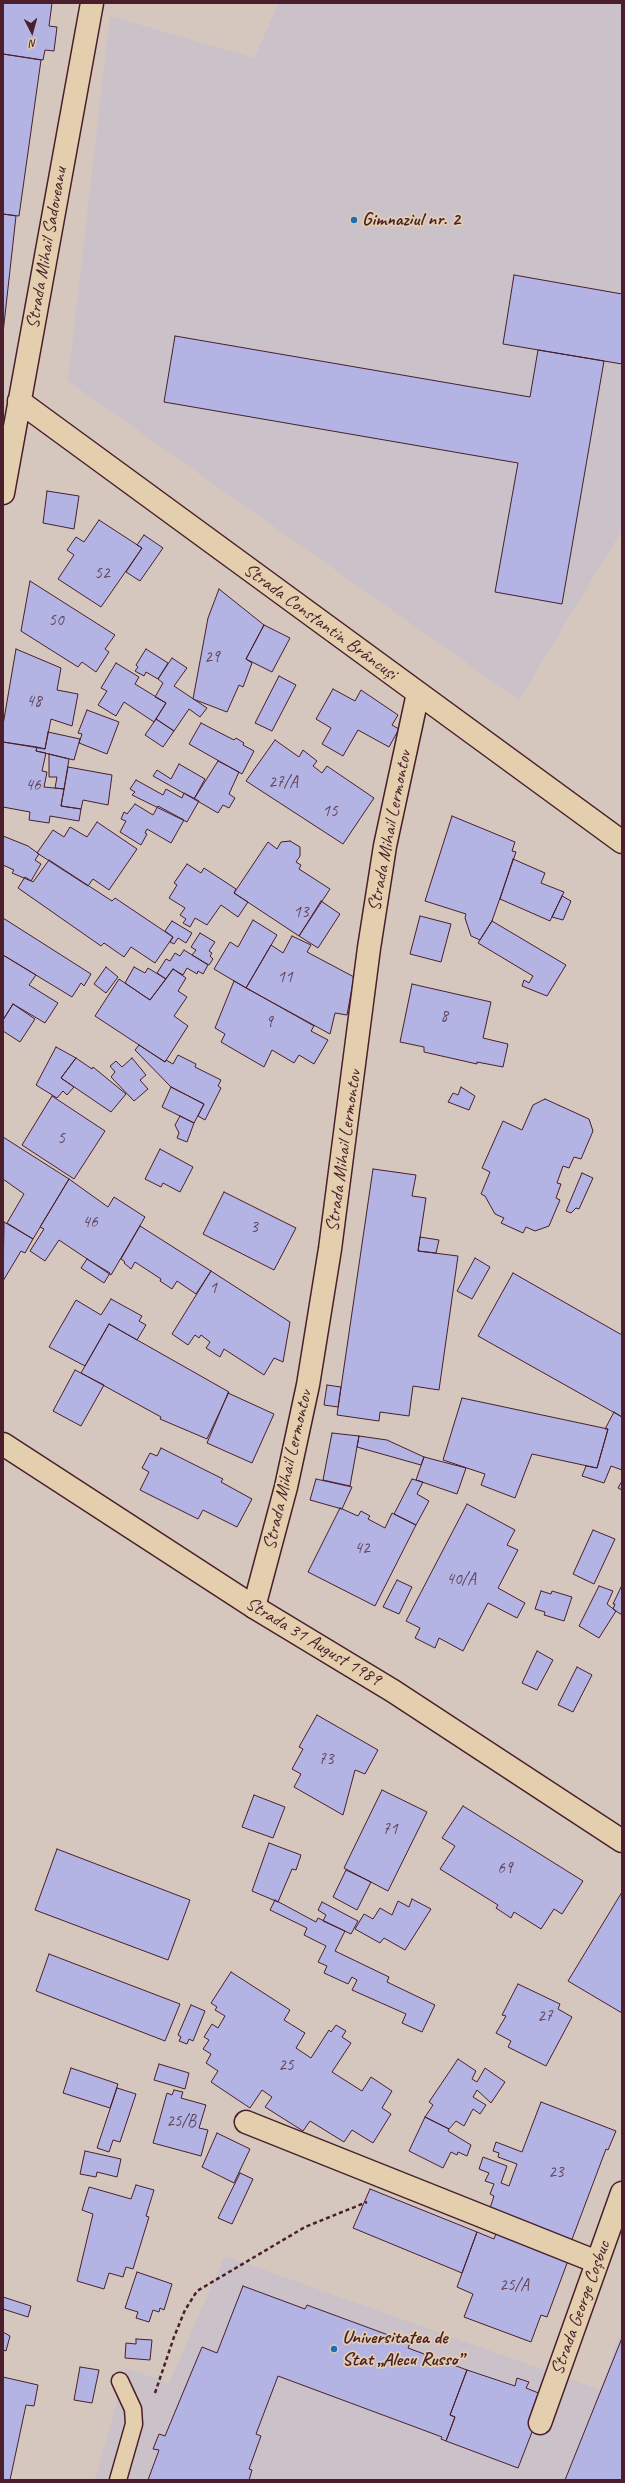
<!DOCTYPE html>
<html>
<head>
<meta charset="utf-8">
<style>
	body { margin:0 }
	#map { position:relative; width:625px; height:2483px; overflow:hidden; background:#d5c7be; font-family:Caveat,sans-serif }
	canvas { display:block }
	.frame { position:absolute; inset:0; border:4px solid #4a1f2b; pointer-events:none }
	.north { position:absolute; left:12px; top:12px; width:40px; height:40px; -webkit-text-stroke:3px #e3cfae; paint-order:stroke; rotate:174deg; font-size:11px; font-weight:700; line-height:16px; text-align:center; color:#4a1f2b }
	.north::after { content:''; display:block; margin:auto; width:14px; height:18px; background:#4a1f2b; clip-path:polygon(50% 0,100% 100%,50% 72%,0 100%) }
</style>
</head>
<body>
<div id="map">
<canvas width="625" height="2483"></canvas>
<div class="frame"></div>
<div class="north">N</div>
</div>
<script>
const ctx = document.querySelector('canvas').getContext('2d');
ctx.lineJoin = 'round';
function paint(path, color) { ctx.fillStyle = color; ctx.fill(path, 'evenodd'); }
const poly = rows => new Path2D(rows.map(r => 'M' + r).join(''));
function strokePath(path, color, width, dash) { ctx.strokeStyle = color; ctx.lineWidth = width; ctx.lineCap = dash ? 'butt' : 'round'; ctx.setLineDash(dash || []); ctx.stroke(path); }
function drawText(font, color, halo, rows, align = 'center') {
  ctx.font = font + ' Caveat,sans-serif'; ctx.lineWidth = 3.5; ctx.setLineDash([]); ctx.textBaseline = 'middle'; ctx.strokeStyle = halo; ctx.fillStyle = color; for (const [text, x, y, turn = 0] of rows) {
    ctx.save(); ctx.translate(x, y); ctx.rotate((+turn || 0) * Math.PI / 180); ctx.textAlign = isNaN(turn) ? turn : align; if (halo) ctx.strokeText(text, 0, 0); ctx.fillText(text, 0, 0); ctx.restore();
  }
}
const built = poly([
	[279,3,622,3,622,530,519,700,68,381,110,16,254,58],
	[225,2256,600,2390,622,2330,622,2480,95,2480,126,2368,169,2383]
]);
const building = poly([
	[3,3,52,3,49,26,57,27,54,51,45,50,43,60,3,54,3,3],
	[3,54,41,60,19,216,3,214,3,54],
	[3,214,16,216,3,333,3,214],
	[514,275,622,294,622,364,503,344,514,275],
	[175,336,530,397,538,350,604,361,562,604,495,592,518,463,164,402,175,336],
	[47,491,79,496,74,529,43,523,47,491],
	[99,520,142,548,101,607,58,579,74,555,67,550,76,537,84,542,99,520],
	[144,535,163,548,140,581,126,572,142,548,137,545,144,535],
	[30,581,115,635,105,649,109,652,96,672,82,662,78,667,21,631,30,581],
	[219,589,264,625,246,659,252,663,243,687,239,685,227,712,193,699,208,618,219,589],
	[264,625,290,638,272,672,246,659,264,625],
	[16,649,61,668,57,690,78,694,72,726,51,719,45,749,3,742,3,725,16,649],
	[146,649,168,663,158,679,146,672,144,676,135,671,138,667,136,665,146,649],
	[172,658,187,668,174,686,207,708,200,717,189,709,174,731,156,719,166,703,155,697,163,683,158,679,172,658],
	[116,663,139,677,135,684,166,703,154,722,124,702,116,716,98,705,107,691,101,688,116,663],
	[279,676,296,685,272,731,255,723,279,676],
	[333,689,355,701,361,690,398,715,392,725,399,729,389,747,358,730,343,756,322,744,331,728,316,719,333,689],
	[87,710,119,722,107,754,79,743,82,734,78,733,87,710],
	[156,719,174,731,163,747,145,735,156,719],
	[201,723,234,740,236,738,244,743,243,745,254,751,242,774,189,744,201,723],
	[48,732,80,739,74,760,36,751,37,747,45,749,48,732],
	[275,740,299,757,303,750,317,761,313,766,322,773,327,766,374,798,343,844,246,781,275,740],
	[3,742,37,747,36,751,46,753,42,771,47,772,44,787,64,789,61,806,81,809,79,821,50,816,49,823,29,820,30,812,3,807,3,742],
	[49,754,69,759,64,789,55,788,57,777,49,777,49,754],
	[218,761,239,772,229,794,235,798,229,808,223,805,218,813,194,799,218,761],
	[179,764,205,779,194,799,153,776,157,770,171,779,179,764],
	[68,767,112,775,108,805,83,800,81,809,61,806,68,767],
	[136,780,163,795,166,789,182,798,184,793,199,801,187,822,132,795,135,792,130,789,136,780],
	[135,804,153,815,158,806,184,820,171,843,147,829,145,833,147,834,141,845,120,832,126,821,121,819,124,812,127,814,135,804],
	[452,816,515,842,512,851,516,852,492,921,480,940,471,936,465,918,466,914,425,901,452,816],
	[97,822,137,849,109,890,93,879,88,886,37,853,53,830,64,837,70,827,87,837,97,822],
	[3,836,28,846,39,854,35,860,41,864,31,881,12,873,14,870,3,865,3,836],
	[290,841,300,847,300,856,296,862,301,865,299,869,330,889,299,936,234,893,268,842,277,849,281,842,290,841],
	[513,859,545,873,541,883,564,892,550,921,500,899,513,859],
	[49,860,112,901,115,898,173,937,155,963,131,947,124,957,104,943,101,946,18,888,25,877,33,882,49,860],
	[187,864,201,873,204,868,236,889,234,893,248,902,238,917,221,905,207,925,195,918,190,927,183,923,186,919,180,915,185,908,169,898,177,885,174,883,187,864],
	[562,896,571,901,563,920,552,917,562,896],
	[321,901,340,914,318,948,299,936,321,901],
	[420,916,451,924,441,962,410,954,420,916],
	[3,918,91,974,84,986,81,983,72,997,3,955,3,918],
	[253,920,277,935,246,988,214,969,230,942,238,947,253,920],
	[172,921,192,933,186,943,178,938,174,944,170,942,173,937,165,931,172,921],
	[492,921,566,965,547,996,522,986,524,980,529,983,533,976,478,943,492,921],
	[200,933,215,942,209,951,212,953,210,956,213,959,209,965,192,955,196,950,191,947,200,933],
	[292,936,311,945,307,952,354,977,347,1015,335,1013,330,1034,246,988,271,945,283,953,292,936],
	[184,950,208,965,203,974,198,971,197,974,187,968,183,975,173,969,166,979,157,973,166,959,170,961,175,953,180,956,184,950],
	[3,955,36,975,29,985,58,1003,45,1023,13,1004,3,1020,3,955],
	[106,967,118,977,106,993,94,984,106,967],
	[134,967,145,973,148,968,166,979,150,1000,125,983,134,967],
	[173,969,186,978,178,991,187,997,174,1016,188,1026,165,1062,95,1016,119,979,150,1000,173,969],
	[234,981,314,1026,311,1031,328,1040,314,1064,299,1055,294,1063,272,1050,264,1067,221,1042,225,1034,215,1028,234,981],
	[412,984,491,1002,483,1038,508,1044,503,1067,477,1062,477,1064,424,1052,424,1047,400,1042,412,984],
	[13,1004,35,1019,20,1042,3,1031,3,1020,13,1004],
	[139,1045,165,1062,166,1060,173,1064,178,1055,196,1064,195,1067,221,1080,218,1086,221,1088,205,1120,198,1116,204,1104,171,1087,135,1050,139,1045],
	[56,1047,76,1058,61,1078,74,1087,67,1095,63,1091,57,1098,36,1085,56,1047],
	[76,1058,92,1069,93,1067,126,1094,111,1112,61,1078,76,1058],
	[132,1058,146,1075,140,1080,148,1089,134,1101,111,1077,115,1072,110,1066,116,1061,122,1067,132,1058],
	[171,1087,204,1104,194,1123,162,1107,171,1087],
	[461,1087,475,1096,469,1110,448,1102,453,1093,458,1095,461,1087],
	[52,1096,105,1131,74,1179,22,1145,52,1096],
	[545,1099,589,1119,593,1131,581,1159,574,1157,569,1168,563,1166,557,1183,561,1184,556,1198,560,1200,549,1226,535,1231,526,1227,523,1233,501,1223,504,1218,495,1214,485,1196,481,1194,490,1172,482,1168,503,1121,522,1130,533,1105,545,1099],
	[180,1116,194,1123,187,1142,177,1138,179,1133,175,1125,180,1116],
	[3,1137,69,1179,33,1239,7,1223,24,1194,3,1179,3,1137],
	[160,1149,193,1167,180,1192,163,1183,161,1187,145,1179,160,1149],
	[373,1169,416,1175,412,1196,426,1198,418,1251,458,1256,439,1390,413,1386,409,1416,380,1412,379,1421,337,1415,373,1169],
	[582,1173,593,1178,579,1209,576,1208,571,1213,566,1211,582,1173],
	[69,1179,108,1207,114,1197,145,1217,111,1275,59,1240,45,1261,30,1251,44,1229,40,1227,69,1179],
	[224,1192,296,1228,274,1270,203,1234,224,1192],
	[4,1222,33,1239,25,1253,21,1251,3,1281,4,1222],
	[140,1226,211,1271,196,1294,177,1281,172,1289,160,1281,161,1279,135,1262,131,1269,124,1263,125,1262,121,1259,140,1226],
	[420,1237,439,1240,436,1253,418,1251,420,1237],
	[475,1258,490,1267,472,1299,457,1291,475,1258],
	[87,1259,110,1273,104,1283,81,1268,87,1259],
	[211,1271,290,1322,283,1362,274,1358,264,1375,224,1349,220,1357,206,1348,210,1342,201,1335,199,1338,195,1335,188,1345,172,1334,211,1271],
	[513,1273,622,1335,622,1417,478,1336,513,1273],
	[111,1299,142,1316,139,1321,146,1325,137,1340,109,1324,85,1366,49,1347,76,1300,101,1315,111,1299],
	[109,1324,229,1392,207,1439,160,1419,161,1417,81,1373,109,1324],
	[75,1370,104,1385,81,1426,53,1411,75,1370],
	[327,1385,341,1387,338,1407,324,1405,327,1385],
	[228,1393,274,1414,252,1463,207,1443,228,1393],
	[462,1398,608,1429,597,1468,532,1454,515,1498,481,1485,485,1474,443,1460,462,1398],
	[614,1412,622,1417,622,1470,611,1466,604,1483,582,1476,586,1466,597,1468,608,1429,605,1429,614,1412],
	[332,1433,359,1436,350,1486,323,1480,332,1433],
	[359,1436,387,1440,424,1457,421,1465,357,1447,359,1436],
	[161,1448,223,1479,221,1482,252,1499,237,1527,203,1510,198,1519,140,1490,149,1472,142,1468,150,1453,157,1456,161,1448],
	[424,1457,466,1468,457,1494,416,1480,424,1457],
	[316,1479,352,1487,342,1509,310,1500,316,1479],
	[412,1479,423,1482,417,1494,429,1501,416,1525,394,1514,412,1479],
	[622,1481,622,1490,618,1488,622,1481],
	[467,1504,515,1530,507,1545,518,1550,498,1588,525,1603,517,1618,488,1603,463,1651,439,1638,435,1648,415,1638,420,1628,406,1621,467,1504],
	[340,1508,358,1516,361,1511,370,1516,368,1519,385,1528,392,1513,416,1525,375,1606,308,1572,340,1508],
	[593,1530,615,1539,594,1584,573,1574,593,1530],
	[397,1580,412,1587,399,1614,383,1607,397,1580],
	[622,1585,622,1615,613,1609,615,1604,613,1604,622,1585],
	[599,1586,613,1591,607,1604,616,1611,599,1638,579,1626,599,1586],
	[541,1591,551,1594,552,1591,572,1597,564,1621,544,1615,545,1612,535,1609,541,1591],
	[537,1651,553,1660,537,1690,522,1683,537,1651],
	[577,1667,592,1675,573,1712,558,1705,577,1667],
	[317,1715,378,1750,365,1774,355,1770,343,1815,294,1787,301,1774,292,1769,303,1749,299,1747,317,1715],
	[382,1790,427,1812,388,1891,344,1868,382,1790],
	[254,1795,285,1807,273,1838,242,1827,254,1795],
	[463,1806,583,1881,562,1914,554,1909,541,1929,514,1912,511,1918,496,1908,498,1905,440,1869,455,1846,442,1838,463,1806],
	[269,1843,301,1855,296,1870,292,1869,278,1902,252,1891,269,1843],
	[57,1849,190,1900,168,1960,35,1910,57,1849],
	[346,1870,371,1882,357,1910,333,1897,346,1870],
	[622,1892,622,2013,568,1981,622,1892],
	[412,1899,431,1909,405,1950,384,1938,380,1943,355,1929,364,1914,373,1919,380,1908,392,1915,398,1901,409,1907,412,1899],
	[275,1900,316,1922,318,1918,345,1931,335,1951,389,1977,387,1982,435,2005,422,2032,402,2023,406,2014,352,1990,357,1980,352,1977,348,1984,324,1973,327,1966,318,1962,326,1946,304,1935,307,1928,270,1910,275,1900],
	[322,1902,358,1921,351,1934,323,1921,326,1915,318,1910,322,1902],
	[49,1954,180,2004,165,2041,36,1991,49,1954],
	[231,1972,290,2010,284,2020,305,2033,296,2048,311,2058,329,2030,331,2032,336,2025,346,2031,342,2037,351,2043,332,2072,362,2091,371,2077,392,2091,382,2108,391,2114,373,2143,352,2130,344,2142,310,2121,303,2131,265,2107,272,2097,262,2090,250,2108,211,2082,218,2071,206,2063,211,2054,203,2049,209,2040,204,2037,212,2024,218,2028,225,2016,215,2010,217,2007,211,2003,231,1972],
	[518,1984,560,2004,558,2009,572,2017,546,2066,508,2047,511,2041,496,2033,506,2016,502,2015,518,1984],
	[191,2005,205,2011,193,2041,189,2039,187,2044,179,2041,181,2037,178,2035,191,2005],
	[458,2059,476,2071,472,2079,477,2082,485,2068,505,2082,491,2103,477,2090,473,2097,486,2105,480,2114,473,2109,464,2126,456,2121,449,2129,425,2117,433,2105,429,2102,458,2059],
	[159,2064,189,2073,185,2089,154,2080,159,2064],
	[71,2068,118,2084,110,2108,63,2093,71,2068],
	[117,2088,136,2094,120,2142,113,2140,109,2152,97,2148,117,2088],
	[174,2090,183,2092,181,2098,206,2105,199,2128,208,2130,201,2156,153,2143,167,2093,172,2095,174,2090],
	[541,2102,616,2131,608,2150,606,2149,571,2242,489,2211,494,2196,490,2194,494,2184,485,2181,489,2173,479,2169,483,2157,507,2166,501,2183,509,2186,517,2164,498,2157,499,2153,493,2151,496,2142,522,2152,541,2102],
	[425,2117,449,2129,448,2131,471,2145,467,2156,458,2152,457,2155,451,2152,443,2168,409,2151,425,2117],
	[217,2133,250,2149,234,2183,202,2167,217,2133],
	[85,2151,121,2159,117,2177,97,2172,96,2177,80,2174,85,2151],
	[240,2173,253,2179,232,2224,218,2218,240,2173],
	[136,2185,154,2190,146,2216,149,2217,133,2269,126,2267,123,2277,109,2273,104,2289,77,2281,93,2214,82,2210,89,2187,131,2199,136,2185],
	[370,2189,477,2232,462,2273,353,2228,370,2189],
	[497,2231,569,2258,547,2317,541,2315,531,2342,464,2317,473,2294,457,2287,477,2232,494,2239,497,2231],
	[137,2272,172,2284,164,2310,160,2308,159,2312,153,2310,149,2322,136,2318,138,2312,125,2308,137,2272],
	[243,2286,305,2309,307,2305,410,2343,408,2348,467,2370,450,2415,455,2417,446,2441,441,2439,442,2437,278,2376,256,2434,261,2436,249,2469,252,2470,249,2480,148,2480,159,2450,153,2449,159,2434,165,2436,202,2347,217,2353,243,2286],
	[3,2297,31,2306,28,2317,3,2309,3,2297],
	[3,2332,10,2336,6,2351,3,2350,3,2332],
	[622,2338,622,2480,565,2480,622,2338],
	[136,2339,152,2340,150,2360,125,2358,126,2343,136,2344,136,2339],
	[80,2367,99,2370,92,2403,74,2400,80,2367],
	[467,2370,515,2386,517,2378,529,2382,526,2388,546,2396,518,2468,446,2441,455,2417,450,2415,467,2370],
	[3,2377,38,2385,34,2406,26,2405,10,2480,3,2480,3,2377]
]);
const path = poly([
	[155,2393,174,2337,185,2310,197,2291,305,2227,367,2202]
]);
const lane = poly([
	[118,2480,134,2424,133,2409,120,2381]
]);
const street = poly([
	[19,401,622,842],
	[3,493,92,3],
	[254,1607,286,1487,308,1385,330,1249,369,948,385,846,418,693],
	[246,2122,597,2262],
	[540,2423,622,2193]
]);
const secondary = poly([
	[3,1444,254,1607,393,1691,622,1841]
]);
const markers = [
	[354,220,4,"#1f6fb2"],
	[334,2349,4,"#1f6fb2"]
];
const numberNames = [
	["52",102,574],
	["50",56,621],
	["29",212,658],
	["48",34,702],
	["27/A",283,783],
	["46",33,786],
	["15",330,812],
	["13",301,913],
	["11",285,978],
	["8",444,1017],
	["9",269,1023],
	["5",61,1139],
	["46",90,1223],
	["3",254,1228],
	["1",213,1289],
	["42",362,1549],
	["40/A",461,1580],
	["73",326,1760],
	["71",390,1830],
	["69",505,1869],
	["27",545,2017],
	["25",286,2066],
	["25/B",181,2122],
	["23",556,2173],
	["25/A",514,2286]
];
const poiNames = [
	["Gimnaziul nr. 2",362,220],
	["Universitatea de",342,2338],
	["Stat „Alecu Russo”",342,2360]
];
const streetNames = [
	["Strada Mihail Sadoveanu",47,248,-80],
	["Strada Constantin Brâncuși",320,622,36],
	["Strada Mihail Lermontov",390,831,-79],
	["Strada Mihail Lermontov",344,1151,-82],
	["Strada Mihail Lermontov",288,1470,-77],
	["Strada 31 August 1989",313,1642,31],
	["Strada George Coșbuc",581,2308,-70]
];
paint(built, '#cbc1c9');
paint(building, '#b3b3e4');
strokePath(building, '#4a1f2b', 1);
strokePath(lane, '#4a1f2b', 19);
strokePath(street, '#4a1f2b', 25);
strokePath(secondary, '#4a1f2b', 25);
strokePath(path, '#4a1f2b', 2.5, [4, 3]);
strokePath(lane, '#e3cfae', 16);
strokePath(street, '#e3cfae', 22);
strokePath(secondary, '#e3cfae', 22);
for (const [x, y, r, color] of markers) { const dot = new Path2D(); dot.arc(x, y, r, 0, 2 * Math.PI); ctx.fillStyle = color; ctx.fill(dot); strokePath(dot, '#e3cfae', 1.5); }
drawText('17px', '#644459', null, numberNames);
drawText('bold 19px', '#4a1f2b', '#e3cfae', poiNames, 'left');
drawText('19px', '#4a1f2b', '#e3cfae', streetNames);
</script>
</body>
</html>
